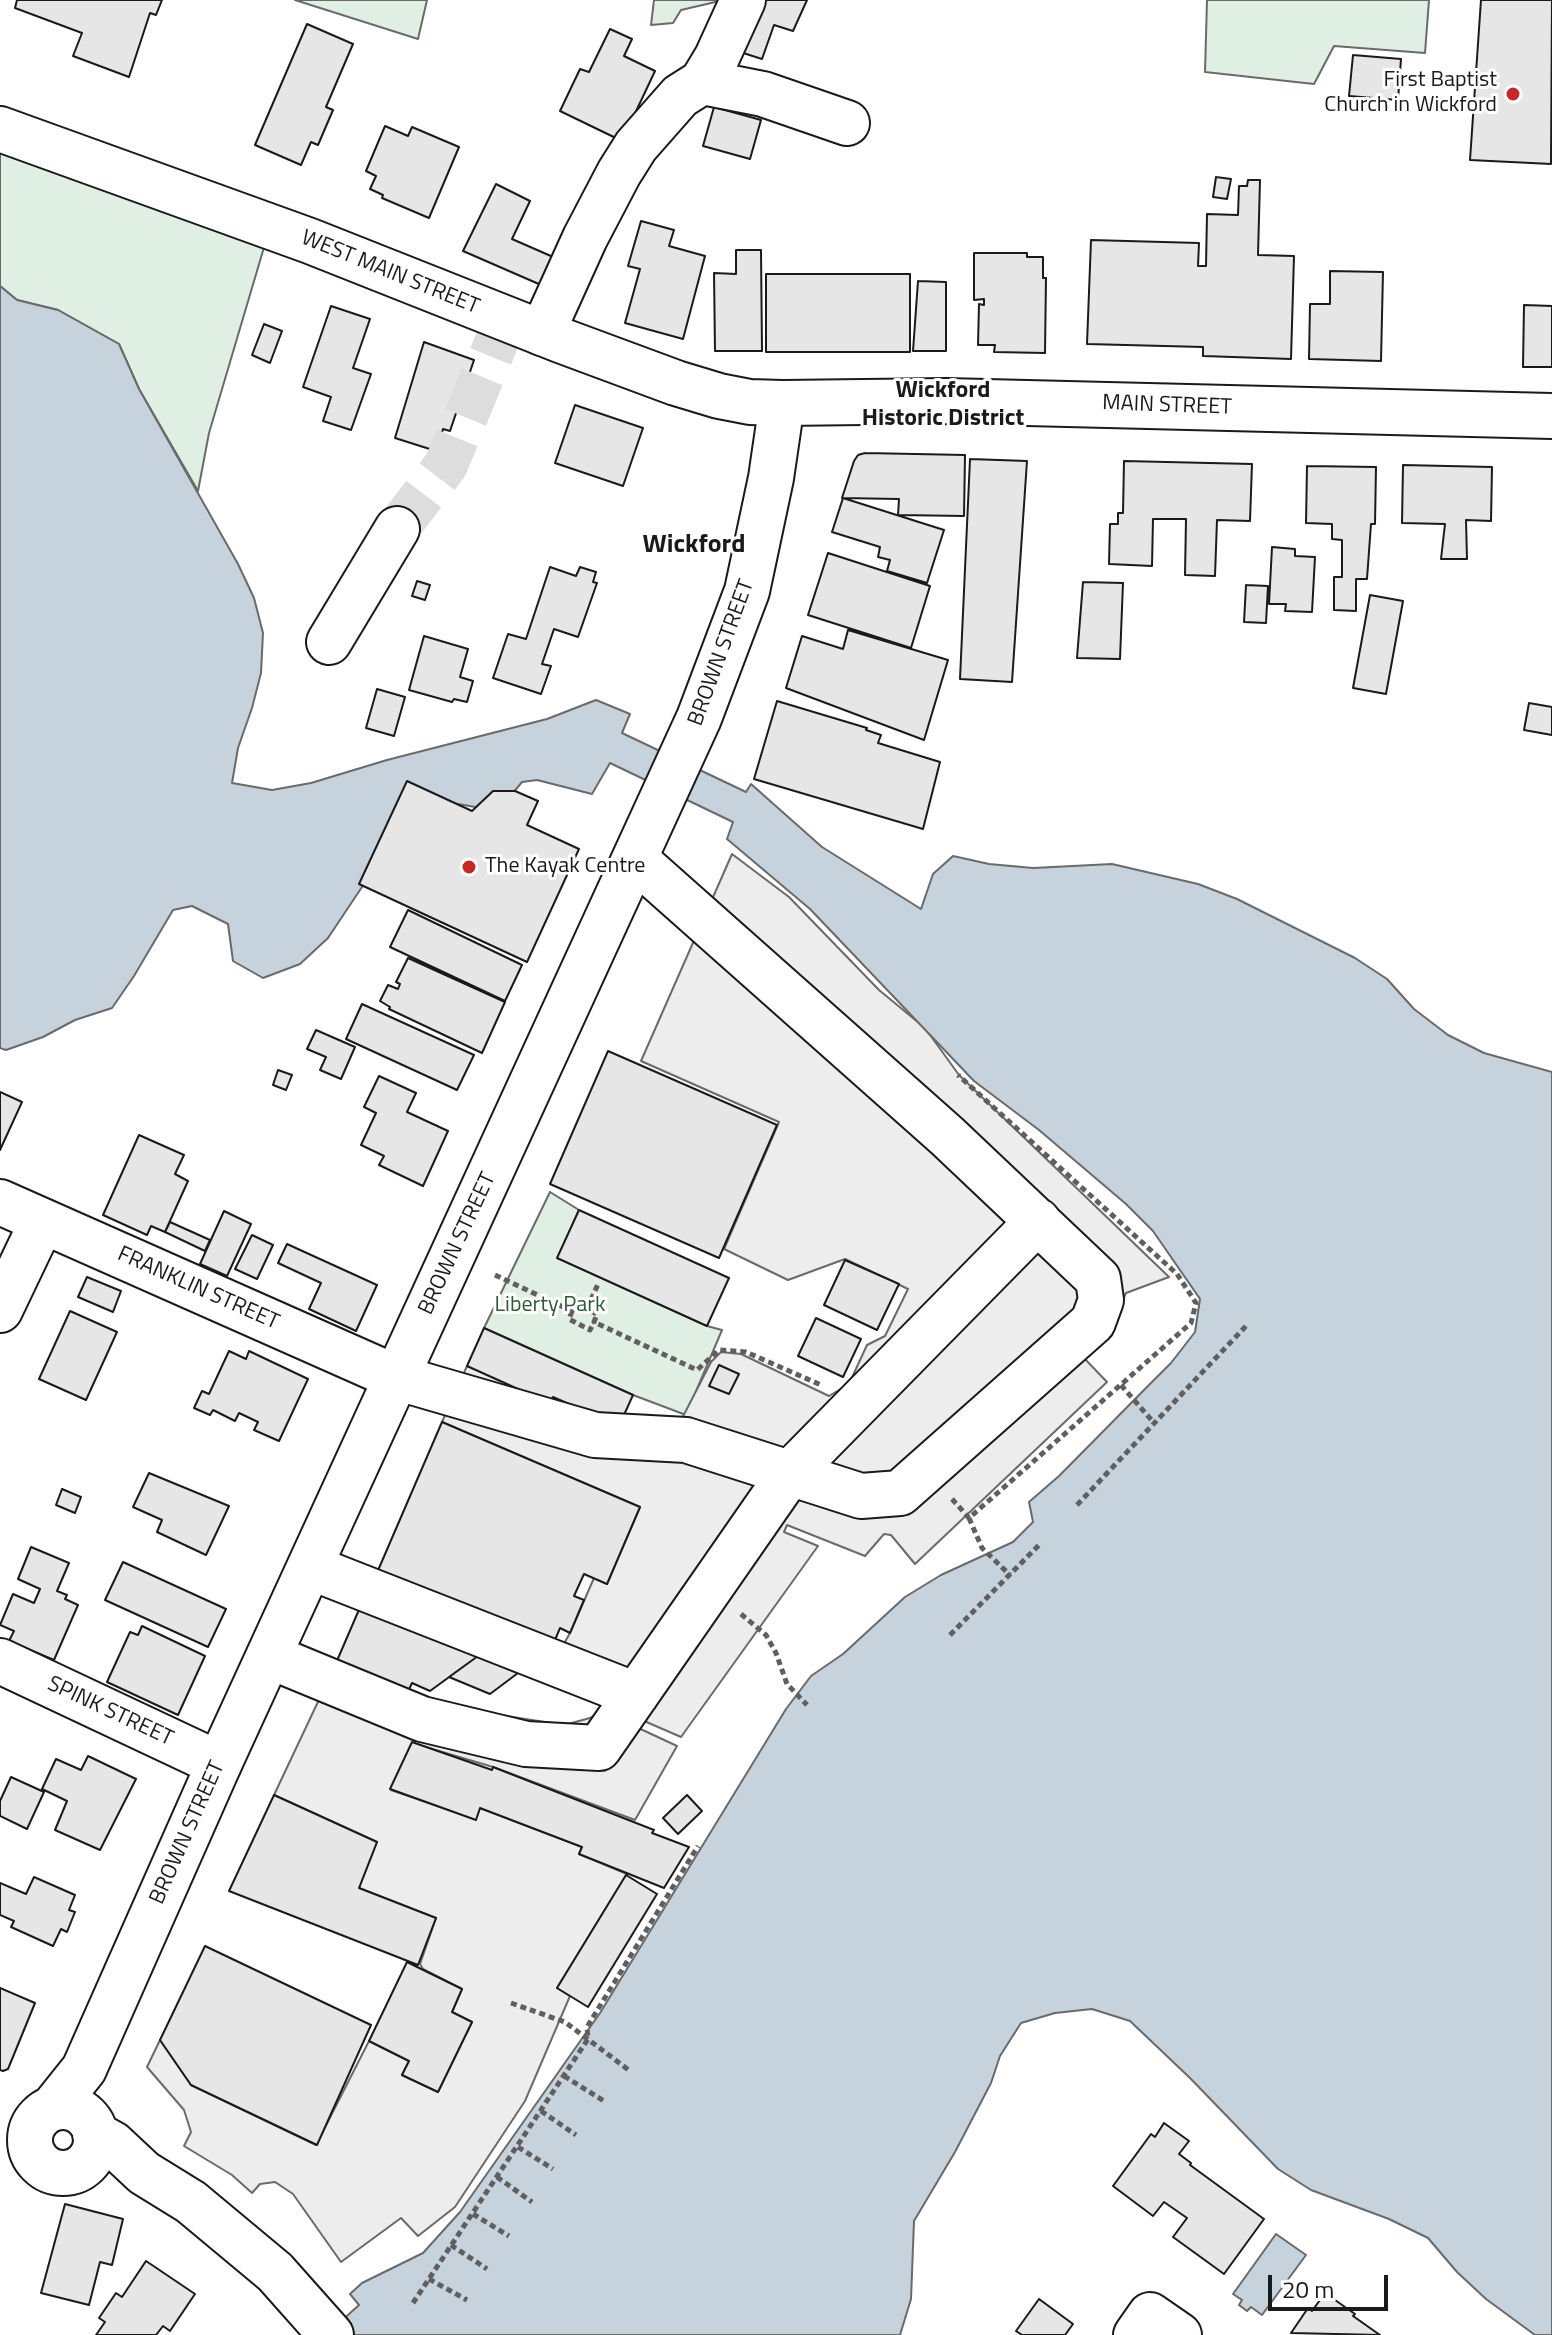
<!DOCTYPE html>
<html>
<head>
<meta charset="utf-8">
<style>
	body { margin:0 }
	#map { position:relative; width:1552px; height:2335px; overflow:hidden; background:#fff; font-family:"Titillium Web",sans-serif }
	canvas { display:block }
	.scale { position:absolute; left:1268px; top:2275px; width:120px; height:36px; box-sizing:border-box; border:4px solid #1a1a1a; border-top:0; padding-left:10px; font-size:24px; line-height:28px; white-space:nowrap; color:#1a1a1a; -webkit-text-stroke:6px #fff; paint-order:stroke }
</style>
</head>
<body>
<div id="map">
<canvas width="1552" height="2335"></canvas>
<div class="scale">20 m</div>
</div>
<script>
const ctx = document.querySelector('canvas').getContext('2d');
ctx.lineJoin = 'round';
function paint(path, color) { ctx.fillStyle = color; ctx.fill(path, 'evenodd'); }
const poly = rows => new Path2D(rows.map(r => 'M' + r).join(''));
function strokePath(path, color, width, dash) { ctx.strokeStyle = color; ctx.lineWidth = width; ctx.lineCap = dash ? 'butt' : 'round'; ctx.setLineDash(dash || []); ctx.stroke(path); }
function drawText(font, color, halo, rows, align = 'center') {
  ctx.font = font + ' "Titillium Web",sans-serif'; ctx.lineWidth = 6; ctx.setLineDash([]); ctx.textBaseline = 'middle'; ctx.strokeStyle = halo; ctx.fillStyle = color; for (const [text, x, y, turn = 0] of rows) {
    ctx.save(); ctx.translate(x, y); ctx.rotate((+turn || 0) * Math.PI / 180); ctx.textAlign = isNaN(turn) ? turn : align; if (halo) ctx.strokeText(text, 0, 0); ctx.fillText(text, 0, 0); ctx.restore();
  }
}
const green = poly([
	[295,0,427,0,418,39,295,0],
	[654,0,724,0,681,10,673,23,651,25,654,0],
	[1207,0,1429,0,1425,53,1334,46,1314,84,1205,72,1207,0],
	[0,145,265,244,209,433,198,491,139,389,119,344,58,310,17,300,0,286,0,145],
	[550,1192,579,1210,558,1258,707,1326,722,1330,686,1415,633,1395,484,1328,550,1192]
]);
const parking = poly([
	[732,854,789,897,879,990,925,1028,959,1075,1169,1277,1126,1293,1116,1315,1084,1358,1107,1382,915,1564,891,1535,884,1534,865,1556,787,1525,784,1532,818,1546,681,1737,635,1717,632,1725,677,1746,635,1820,493,1767,412,1743,391,1790,475,1819,480,1808,582,1847,579,1854,627,1874,557,1988,570,1996,525,2101,455,2207,418,2236,401,2218,341,2262,293,2194,275,2182,260,2184,252,2193,232,2175,184,2146,191,2132,184,2110,147,2067,160,2040,191,2085,316,2145,369,2041,409,2061,402,2075,438,2092,472,2022,452,2012,462,1989,423,1969,420,1964,436,1918,359,1888,377,1842,274,1795,333,1670,404,1700,564,1725,590,1718,611,1705,544,1679,570,1633,594,1578,607,1584,640,1507,442,1422,467,1366,553,1397,675,1432,711,1362,721,1352,741,1354,829,1396,849,1384,867,1345,885,1336,908,1289,845,1259,788,1280,724,1249,779,1122,641,1061,732,854]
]);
const water = poly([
	[0,286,17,300,58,310,119,344,139,389,238,564,254,598,263,633,261,673,252,708,238,748,232,783,272,790,311,783,387,760,547,719,596,700,630,714,622,733,746,792,751,784,822,847,921,909,933,874,953,856,989,864,1033,868,1112,864,1198,884,1237,899,1355,958,1387,979,1414,1009,1448,1035,1484,1053,1552,1072,1552,2335,1535,2335,1486,2299,1457,2272,1428,2238,1389,2219,1311,2190,1278,2169,1190,2078,1130,2021,1092,2009,1055,2013,1021,2023,1000,2056,991,2083,955,2152,914,2221,911,2299,900,2335,326,2335,359,2305,350,2294,362,2283,423,2253,460,2212,600,2013,786,1709,811,1676,843,1654,905,1597,941,1575,1013,1542,1033,1522,1029,1502,1059,1476,1145,1389,1171,1363,1195,1332,1200,1299,1153,1231,1126,1204,1039,1130,974,1081,810,909,727,839,733,822,610,763,592,794,537,780,522,782,498,811,458,804,374,869,328,938,300,964,263,978,233,961,228,924,192,906,173,910,134,976,112,1008,75,1020,43,1037,6,1050,0,1048,0,286],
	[1276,2234,1306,2255,1262,2315,1251,2307,1247,2311,1239,2305,1242,2300,1233,2294,1276,2234]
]);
const building = poly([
	[17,0,162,0,156,15,150,13,129,77,73,56,82,33,15,8,17,0],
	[757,0,807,0,793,31,774,25,762,59,737,51,757,0],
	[1481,0,1552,0,1551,164,1470,160,1481,0],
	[307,24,353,44,326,107,333,110,318,145,311,142,301,165,255,145,307,24],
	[610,29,632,39,624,56,655,71,622,141,560,111,580,69,589,72,610,29],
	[1353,55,1401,59,1398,100,1349,96,1353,55],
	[714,107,761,120,750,159,703,146,714,107],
	[385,126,408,136,412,127,459,147,429,218,382,198,383,195,370,189,376,176,366,171,385,126],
	[1216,177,1231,179,1227,199,1213,197,1216,177],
	[1248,180,1260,180,1258,255,1294,256,1291,359,1203,356,1203,347,1087,344,1091,240,1199,243,1198,266,1206,266,1207,214,1238,215,1239,186,1247,186,1248,180],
	[496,184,530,201,512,239,560,260,548,288,463,251,496,184],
	[641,221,674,230,669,246,705,256,683,339,625,323,640,269,628,266,641,221],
	[736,250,761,250,762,351,715,351,714,273,736,274,736,250],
	[974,253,1027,253,1027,257,1043,257,1043,278,1046,278,1045,353,994,352,995,345,978,345,979,304,984,305,984,299,974,300,974,253],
	[1330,271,1383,272,1381,361,1309,359,1310,304,1330,304,1330,271],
	[766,274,910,274,910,352,766,352,766,274],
	[918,281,946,282,946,351,913,351,918,281],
	[1524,305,1552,306,1552,367,1523,367,1524,305],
	[331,306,370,319,353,368,371,374,351,430,323,421,331,397,303,387,331,306],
	[264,324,282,331,270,363,252,355,264,324],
	[424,342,474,360,450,431,443,429,436,451,395,438,424,342],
	[575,405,643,428,623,486,555,463,575,405],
	[865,453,965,455,964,516,898,515,899,499,842,498,854,461,858,455,865,453],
	[970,459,1027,461,1012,682,960,679,970,459],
	[1124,461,1252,464,1250,521,1217,520,1215,576,1185,575,1186,519,1153,519,1152,566,1109,564,1110,524,1118,524,1118,513,1123,513,1124,461],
	[1403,465,1492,467,1491,521,1466,520,1467,559,1441,559,1445,524,1402,523,1403,465],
	[1307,466,1376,467,1375,524,1371,524,1367,579,1356,579,1356,611,1334,610,1334,577,1342,577,1342,540,1332,539,1332,524,1306,523,1307,466],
	[843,498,944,530,927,583,887,571,890,560,878,557,880,547,832,532,843,498],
	[1272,547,1295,549,1295,556,1315,557,1312,612,1285,611,1286,604,1269,604,1272,547],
	[828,553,930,586,911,648,808,615,828,553],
	[550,567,576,576,580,567,596,572,593,582,597,583,578,637,554,629,542,664,551,666,541,694,493,678,508,634,526,639,550,567],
	[417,581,430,585,425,600,412,596,417,581],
	[1083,582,1123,583,1120,659,1077,658,1083,582],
	[1246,585,1268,586,1266,623,1244,622,1246,585],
	[1370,595,1403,601,1386,694,1353,688,1370,595],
	[848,630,948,660,924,740,786,688,802,636,843,649,848,630],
	[424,636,468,649,460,677,473,681,467,702,454,699,452,702,409,690,424,636],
	[377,689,405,697,394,736,366,728,377,689],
	[777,701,867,728,866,730,881,735,878,743,940,762,923,829,754,779,777,701],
	[1529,703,1552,707,1552,735,1524,730,1529,703],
	[407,781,472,811,493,791,515,791,538,801,527,825,579,849,527,962,359,884,407,781],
	[408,910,522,965,505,1001,390,947,408,910],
	[408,958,505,1002,482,1053,389,1009,390,1007,380,1001,388,985,398,989,400,984,396,982,408,958],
	[362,1004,474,1055,457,1090,346,1039,362,1004],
	[316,1030,355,1047,341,1079,320,1070,326,1057,307,1049,316,1030],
	[608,1051,777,1125,719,1258,550,1184,608,1051],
	[278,1070,292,1075,286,1090,273,1085,278,1070],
	[379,1076,416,1093,407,1112,448,1131,423,1186,379,1165,384,1156,361,1145,376,1113,364,1107,379,1076],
	[0,1092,22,1102,0,1150,0,1092],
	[139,1135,184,1155,175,1174,188,1181,165,1232,151,1226,147,1235,103,1215,139,1135],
	[579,1210,729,1278,707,1326,557,1258,579,1210],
	[224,1211,251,1224,227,1276,200,1264,224,1211],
	[170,1222,210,1240,205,1251,165,1232,170,1222],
	[252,1235,273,1245,257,1279,235,1269,252,1235],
	[287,1244,377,1285,356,1331,309,1309,321,1283,278,1263,287,1244],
	[845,1260,899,1284,877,1330,824,1305,845,1260],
	[87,1277,121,1291,113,1312,78,1297,87,1277],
	[70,1311,117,1332,86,1400,39,1379,70,1311],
	[816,1318,861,1339,843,1377,798,1356,816,1318],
	[484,1328,633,1395,619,1426,553,1397,549,1403,467,1366,484,1328],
	[229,1351,246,1359,249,1351,308,1379,279,1441,254,1430,258,1422,239,1413,235,1421,213,1410,210,1415,194,1408,202,1391,209,1394,229,1351],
	[719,1365,739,1374,729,1394,709,1386,719,1365],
	[442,1422,640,1507,607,1584,584,1574,574,1596,584,1600,570,1633,560,1628,548,1657,373,1582,442,1422],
	[149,1473,229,1506,206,1555,157,1532,162,1520,133,1507,149,1473],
	[62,1489,81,1497,75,1513,56,1505,62,1489],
	[31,1547,69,1563,57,1591,67,1595,65,1599,78,1605,54,1660,9,1641,14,1631,0,1625,13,1594,34,1603,40,1589,18,1579,31,1547],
	[123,1562,226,1609,208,1647,105,1600,123,1562],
	[361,1605,478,1656,430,1691,412,1683,404,1700,333,1670,361,1605],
	[142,1626,205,1656,178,1715,107,1682,130,1632,138,1635,142,1626],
	[478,1656,518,1673,490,1694,449,1677,478,1656],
	[412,1742,492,1770,493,1767,654,1830,652,1833,689,1847,664,1888,579,1854,582,1847,480,1808,476,1820,390,1789,412,1742],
	[88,1756,136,1779,100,1850,55,1830,67,1801,42,1789,56,1759,81,1770,88,1756],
	[11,1777,44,1792,27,1829,0,1816,0,1801,11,1777],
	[274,1795,377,1842,359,1888,436,1918,418,1965,229,1891,274,1795],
	[687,1795,702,1811,678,1834,663,1818,687,1795],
	[626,1875,657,1894,588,2007,557,1988,626,1875],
	[34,1877,75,1895,69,1910,75,1912,67,1932,61,1929,53,1946,11,1927,14,1921,0,1915,0,1883,26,1894,34,1877],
	[205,1946,371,2025,317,2145,191,2085,160,2040,205,1946],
	[407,1962,462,1989,452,2012,472,2022,438,2092,402,2075,409,2061,369,2041,407,1962],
	[0,1988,35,2003,8,2069,3,2071,0,2070,0,1988],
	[1164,2123,1189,2141,1179,2154,1191,2163,1190,2165,1264,2219,1224,2274,1173,2237,1187,2218,1164,2202,1153,2216,1113,2186,1151,2134,1155,2137,1164,2123],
	[65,2204,123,2219,112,2265,100,2262,89,2305,41,2293,65,2204],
	[146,2261,195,2294,170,2331,163,2326,156,2335,96,2335,105,2322,99,2318,116,2293,122,2297,146,2261],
	[1325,2293,1355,2314,1353,2316,1380,2335,1291,2333,1308,2308,1312,2311,1325,2293],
	[1039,2299,1073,2324,1065,2335,1022,2335,1016,2331,1039,2299]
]);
const minorTunnel = poly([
	[397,529,446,465,506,319]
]);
const path = poly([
	[495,1275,572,1311,575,1304,597,1314,594,1322,697,1370,719,1350,746,1352,821,1385],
	[587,1309,598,1284],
	[572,1311,569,1319,590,1330,594,1322],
	[1121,1385,1154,1423],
	[952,1499,969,1518,1191,1323,1196,1303,1177,1274,958,1075],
	[1077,1505,1246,1326],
	[969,1518,982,1548,1010,1575],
	[741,1614,766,1635,776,1653,787,1684,807,1705],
	[950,1635,1039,1545],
	[511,2003,565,2022,630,2071],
	[564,2076,604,2101],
	[541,2111,576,2135],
	[518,2147,553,2169],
	[497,2177,532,2202],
	[473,2214,509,2236],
	[451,2245,487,2269],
	[429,2279,467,2300],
	[413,2303,588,2039,587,2027,698,1846]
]);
const minor = poly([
	[702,82,717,57,743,0],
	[542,333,585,238,619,173,636,146,680,96,702,82,763,94,847,123],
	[782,403,946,401,1552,416],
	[329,642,397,529],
	[0,1202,395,1377,595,1435,686,1440,861,1496,900,1493,1093,1322,1101,1300,1098,1279,947,1136,635,859],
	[0,1310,42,1222],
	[310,1567,636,1695],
	[269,1656,422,1719,526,1744,599,1748,790,1473,1038,1221],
	[0,1661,219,1764],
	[1136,2335,1150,2315,1179,2335]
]);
const major = poly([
	[0,129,310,241,560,340,676,383,719,396,750,402,782,403,771,478,747,591,699,718,219,1764,84,2069,52,2109],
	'30 2140a33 33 0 1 1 66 0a33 33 0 1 1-66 0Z',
	[95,2134,113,2144,144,2173,191,2202,275,2272,331,2335]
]);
const markers = [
	[1513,94,8,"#c62828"],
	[469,867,8,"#c62828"]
];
const poiNames = [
	["First Baptist",1497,81],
	["Church in Wickford",1497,106],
	["The Kayak Centre",485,867,"left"]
];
const streetNames = [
	["WEST MAIN STREET",390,273,22],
	["MAIN STREET",1167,406,2],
	["BROWN STREET",722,653,-70],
	["BROWN STREET",458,1244,-65],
	["FRANKLIN STREET",198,1289,24],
	["SPINK STREET",110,1712,25],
	["BROWN STREET",188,1833,-66]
];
const parkNames = [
	["Liberty Park",550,1306]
];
const neighbourhoodNames = [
	["Wickford",943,391],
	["Historic District",943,419]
];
const quarterNames = [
	["Wickford",694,546]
];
paint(green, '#e0efe3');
strokePath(green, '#6a6a6a', 2);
paint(parking, '#ededed');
strokePath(parking, '#6a6a6a', 2);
paint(water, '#c6d2dc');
strokePath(water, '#6a6a6a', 2);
paint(building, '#e6e6e6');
strokePath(building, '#1a1a1a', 2);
strokePath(minorTunnel, '#ddd', 44, [44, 22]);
strokePath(minor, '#1a1a1a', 48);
strokePath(major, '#1a1a1a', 48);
strokePath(path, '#5f5f5f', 5, [6, 4]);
strokePath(minor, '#fff', 44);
strokePath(major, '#fff', 44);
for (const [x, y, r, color] of markers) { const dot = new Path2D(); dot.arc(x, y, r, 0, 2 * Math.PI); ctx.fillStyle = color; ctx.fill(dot); strokePath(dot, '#fff', 3); }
drawText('22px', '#1a1a1a', '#fff', poiNames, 'right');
drawText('22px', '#1a1a1a', '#fff', streetNames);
drawText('22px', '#2b5a34', '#fff', parkNames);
drawText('bold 24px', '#1a1a1a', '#fff', neighbourhoodNames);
drawText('bold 26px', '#1a1a1a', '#fff', quarterNames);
</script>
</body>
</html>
